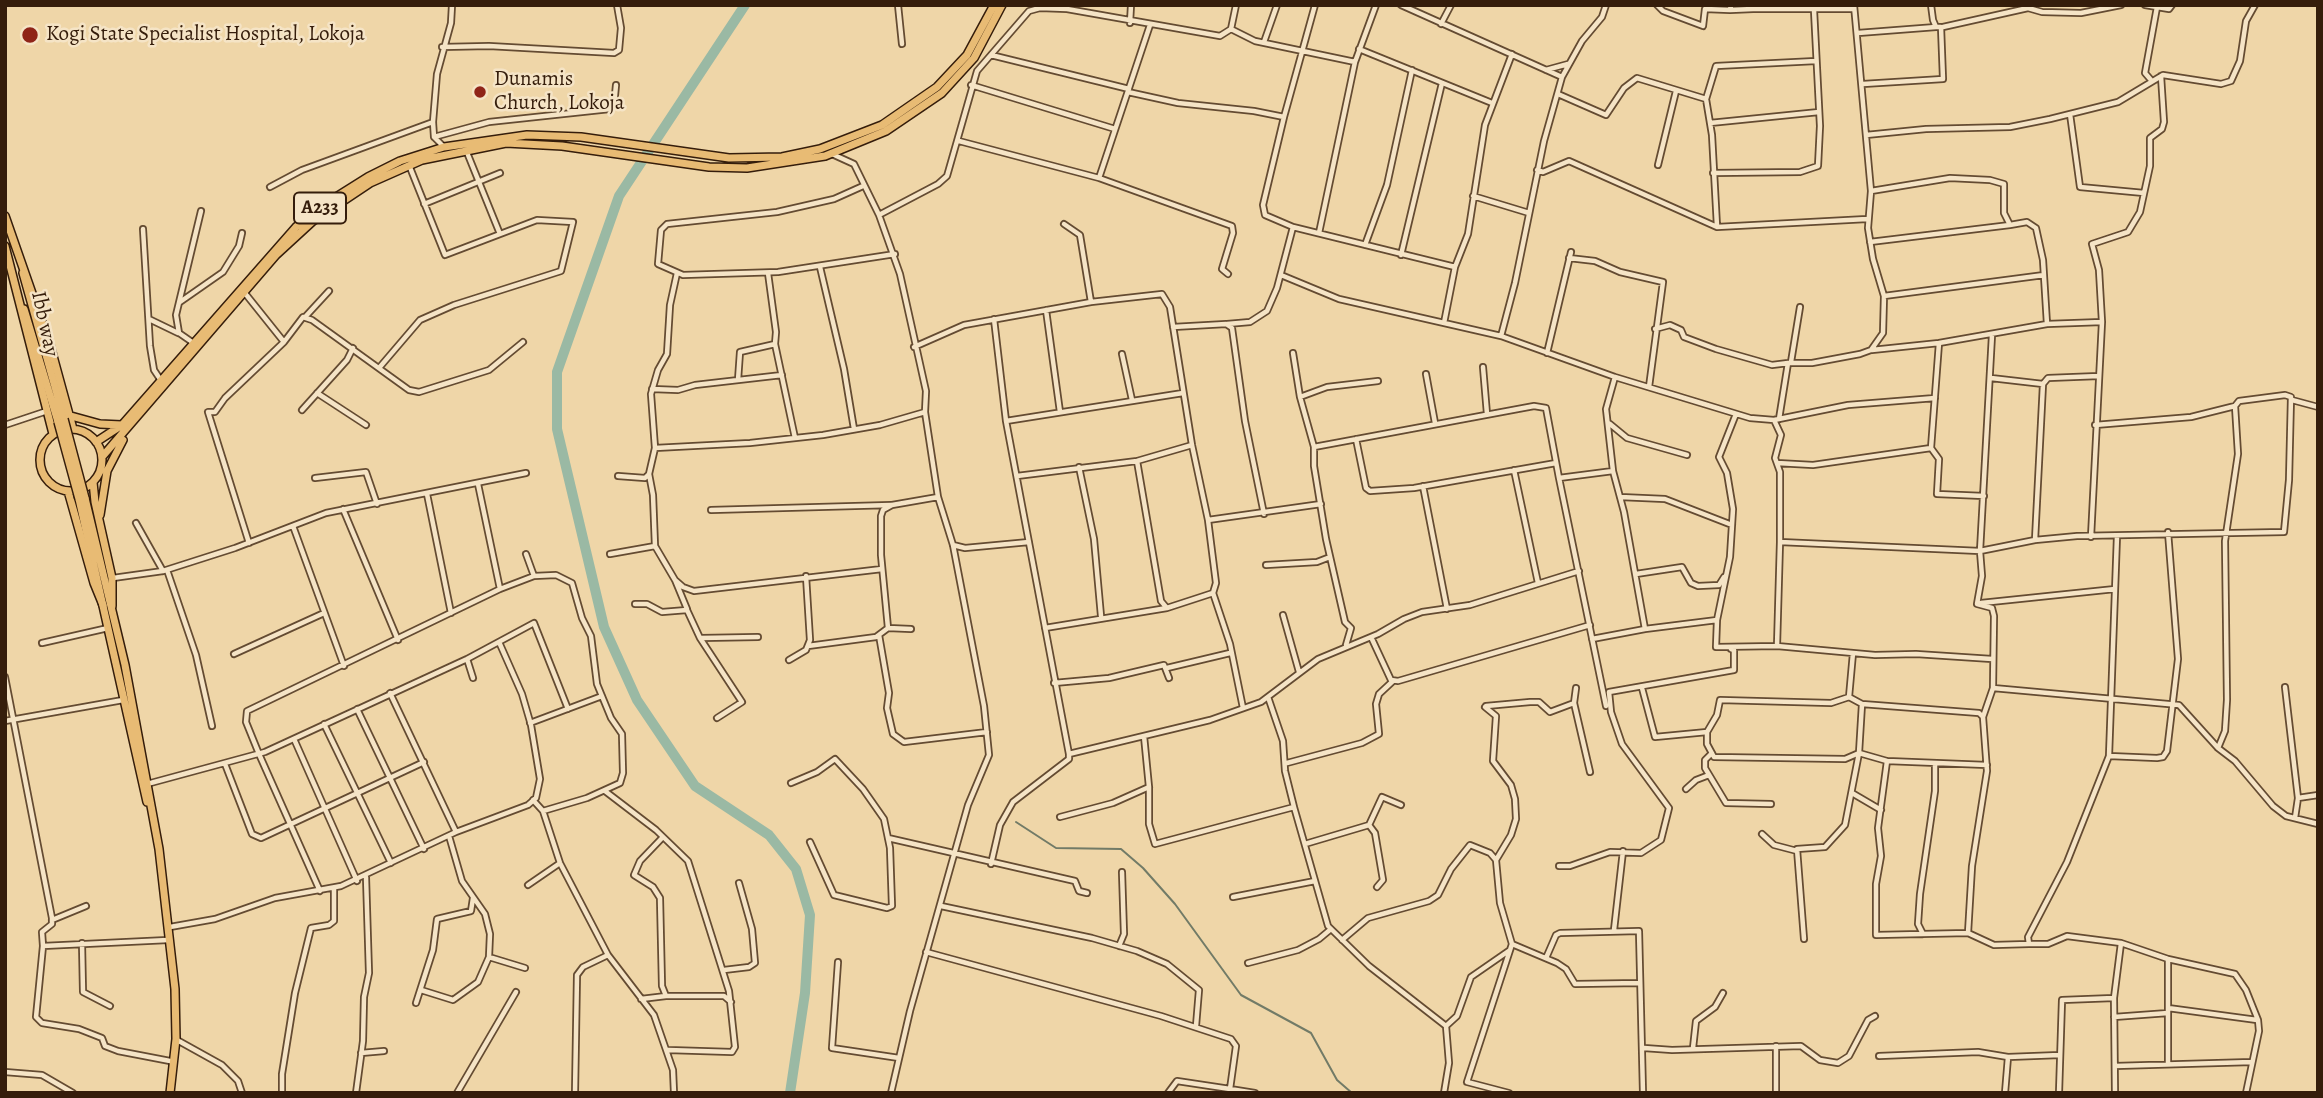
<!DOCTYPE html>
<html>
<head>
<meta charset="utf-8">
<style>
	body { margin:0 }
	#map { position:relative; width:2323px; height:1098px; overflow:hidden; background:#efd6a8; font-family:Alegreya,serif }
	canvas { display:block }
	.frame { position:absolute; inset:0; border:7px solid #351d0b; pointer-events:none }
</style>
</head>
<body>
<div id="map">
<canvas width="2323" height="1098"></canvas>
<div class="frame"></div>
</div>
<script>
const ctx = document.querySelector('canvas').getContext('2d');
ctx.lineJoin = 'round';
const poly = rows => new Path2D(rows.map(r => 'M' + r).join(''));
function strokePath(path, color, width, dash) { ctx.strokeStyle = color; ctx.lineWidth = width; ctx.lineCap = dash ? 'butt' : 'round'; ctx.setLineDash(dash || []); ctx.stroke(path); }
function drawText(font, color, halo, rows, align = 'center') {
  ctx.font = font + ' Alegreya,serif'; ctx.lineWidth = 5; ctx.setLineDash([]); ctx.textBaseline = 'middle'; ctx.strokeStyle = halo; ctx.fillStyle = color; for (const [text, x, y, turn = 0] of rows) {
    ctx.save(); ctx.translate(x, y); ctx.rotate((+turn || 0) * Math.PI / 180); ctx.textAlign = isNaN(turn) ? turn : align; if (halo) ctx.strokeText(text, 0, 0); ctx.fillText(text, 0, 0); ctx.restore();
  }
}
const stream = poly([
	[1016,822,1056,848,1121,849,1143,868,1175,904,1241,995,1311,1033,1337,1080,1352,1093]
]);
const river = poly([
	[745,5,619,196,557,372,557,429,604,627,637,700,695,786,769,835,796,869,810,915,805,993,790,1093]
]);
const minor = poly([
	[898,5,902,44],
	[1315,5,1284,117,1263,205,1265,215,1293,227,1455,267],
	[1401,5,1562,77],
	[1657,5,1663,11,1703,26,1705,9,1730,10],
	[1731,5,1730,10,1753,9],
	[1753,5,1755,9,1854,9],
	[2145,5,2169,9,2172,5],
	[1130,23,1131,5],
	[1441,24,1451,5],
	[1943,27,2028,8,2042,12,2081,13,2121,5],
	[1231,29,1255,41,1355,62],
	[1858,33,1936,27],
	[1264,42,1277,5],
	[442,47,489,46,614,53,619,50,621,28,617,5],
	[1359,49,1492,103],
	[991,55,1129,89],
	[1546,70,1568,64],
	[2151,80,2145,73,2157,7],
	[1863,84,1943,79,1941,27,1936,27,1933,20,1931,5],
	[971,85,1115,129],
	[1128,92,1178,103,1254,111,1284,117],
	[1558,94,1606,115,1624,88,1637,78,1706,99],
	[2070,114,2080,187,2144,193],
	[1710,123,1819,112],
	[1866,135,1926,129,2010,127,2050,119,2118,102,2163,75,2221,84,2231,81,2240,61,2246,21,2255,5],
	[434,137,489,122,610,109,614,106,616,85],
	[959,141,1099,178,1232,226,1233,233,1222,269,1228,274],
	[444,147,434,137,433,122,437,74,451,23,452,5],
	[466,150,500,234],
	[832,154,854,164,879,215,900,274,926,391,925,412,938,497,953,545,984,706,989,755,968,805,910,1011,891,1093],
	[1658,165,1676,91],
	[1537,170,1543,172,1569,161,1717,227,1867,219],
	[1713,173,1800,172,1818,166,1820,126,1814,10],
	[1099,178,1150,25],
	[863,186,834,199,777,212,667,224,661,230,658,264,683,275,778,272,895,254],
	[270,187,302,170,433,122],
	[1871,191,1950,178,1990,180,2004,184,2004,213,2010,225,2027,222,2036,228,2043,260,2047,324],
	[1473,196,1529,213],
	[424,204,500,173],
	[879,215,938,184,947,176,977,71,1029,11,1040,8,1067,9,1220,36,1231,29,1236,5],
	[1064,224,1080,235,1091,302],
	[1717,226,1712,135,1706,99,1716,66,1816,61],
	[143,229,150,346,154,370,160,379],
	[1319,233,1355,62,1376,5],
	[1870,242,2010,225],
	[1365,245,1387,185,1412,70],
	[1401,255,1442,83],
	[1569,258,1595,261,1620,272,1663,282,1649,387],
	[820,267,844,369,854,429],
	[677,273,670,305,667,354,658,370,651,394,655,448,750,443,823,435,880,425,925,412],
	[768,273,776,332,775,344,795,438],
	[1281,275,1339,299,1501,336,1615,377,1750,418,1774,420,1848,405,1935,398],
	[244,292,284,342],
	[1884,296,2044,275],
	[180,302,223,272,239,246,242,233],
	[1046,310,1060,412],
	[306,316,329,291],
	[149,319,178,333],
	[994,319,1006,421,1069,754],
	[1444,323,1455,267,1468,234,1485,125,1512,54],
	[1227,324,1250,322,1267,311,1277,288,1293,227],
	[1173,327,1226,324,1232,328,1245,421,1264,514],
	[1655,329,1670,325,1681,330,1684,337,1716,349,1772,365,1788,363],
	[1501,336,1515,283,1544,141,1562,77,1582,41,1602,17,1606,5],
	[192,342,179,333,176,315,201,211],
	[914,347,964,325,1091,302,1162,294,1170,307,1192,445,1208,520,1216,583,1213,593,1230,644,1243,708],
	[1872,350,1939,343],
	[1293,353,1300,397,1314,447,1314,466,1326,539,1345,622,1351,628,1346,645],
	[1547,353,1571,252],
	[1122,354,1132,400],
	[1791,362,1800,307],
	[1483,367,1487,414],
	[379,368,420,320,454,305,561,271,573,222,537,220,445,255,409,165],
	[1426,374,1435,423],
	[1615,377,1606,409,1613,471,1624,512,1645,629,1717,620,1716,647,1777,646,1780,542,1780,472,1775,458,1781,435,1774,420],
	[1991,378,2043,384,2035,540],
	[738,380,740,352,775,344],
	[2043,384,2048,378,2099,376],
	[652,389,678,390,695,385,782,375],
	[317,393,366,425],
	[1300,397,1327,387,1378,381],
	[2292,400,2318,407],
	[302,410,347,360,353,348],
	[1779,419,1788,363,1812,363,1860,354,1871,350,1883,333,1884,296,1873,259,1868,228,1871,191,1854,5],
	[1006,421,1183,393],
	[1610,424,1627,438,1687,455],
	[5,425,47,411],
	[1356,439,1366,488,1370,491,1414,488,1556,463],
	[1314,447,1534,406,1546,408,1559,478,1613,471],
	[655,448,649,474,653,495,655,546,675,580,687,609],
	[1137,461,1161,601,1166,607],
	[1777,463,1813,465,1931,448],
	[1079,467,1094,539,1101,616],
	[1514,470,1538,583],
	[618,476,645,478,649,474],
	[1017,476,1137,461,1192,445],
	[315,478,366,472,377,504],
	[1559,478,1606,706],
	[478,484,500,589],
	[1423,486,1447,609],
	[427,494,451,613],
	[1984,496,1937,494,1939,459,1931,448,1939,343,2047,324,2102,322],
	[1620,497,1665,499,1732,525],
	[343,509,398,640],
	[711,510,891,505],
	[1208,520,1321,504],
	[136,523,163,571],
	[293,526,344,666],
	[2117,536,2109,756,2067,862,2028,937,2029,944,2048,944,2067,936,2121,943,2168,959,2235,974,2246,990,2258,1020,2259,1031,2246,1093],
	[2091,537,2102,322,2099,270,2092,244,2128,232,2140,212,2150,166,2150,138,2162,129,2164,122,2161,76],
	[1780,542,1980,551,2035,540,2077,536,2284,532,2289,480,2291,397,2285,395,2239,401,2235,406,2191,417,2095,425],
	[249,543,208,412,215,412,225,398,284,342,303,317,312,320,409,390,419,392,489,370,523,342],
	[953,545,965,548,1029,542],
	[610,554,655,546],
	[1266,565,1317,562,1330,557],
	[167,570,196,655,212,726],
	[1636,574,1682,567,1691,583,1698,586,1719,585,1724,577],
	[534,576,556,575,572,583,582,618,591,636,597,684,611,718,622,734,623,773,620,783,587,798,543,811],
	[113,578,163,571,235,548,326,513,526,473],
	[675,580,683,587,694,591,882,569],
	[1981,603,2115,589],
	[635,604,647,604,662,612,687,610,700,638,742,702,717,718],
	[1283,615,1299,672],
	[1717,620,1730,557,1733,509,1727,473,1719,457,1736,414],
	[1045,628,1167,608,1213,593],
	[911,629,888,628,881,555,881,516,883,510,892,505,938,497],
	[879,635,889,693,887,708,893,734,904,742,987,732],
	[1371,637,1391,680,1398,681,1590,625],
	[701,638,758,637],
	[1592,639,1645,629],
	[42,643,108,628],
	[808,646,876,637,888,628],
	[1777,646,1875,655,1916,654,1992,659],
	[1853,653,1849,697,1831,703,1720,700,1717,715,1707,732,1707,744,1714,757,1845,759,1859,753,1887,761,1987,765],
	[234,654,324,613],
	[467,659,473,678],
	[789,660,806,650,810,640,806,576],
	[1167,668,1230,653],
	[5,677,52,918,52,924,42,932,43,946],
	[1054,683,1109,678,1164,665,1169,678],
	[2285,687,2298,798,2295,818],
	[1576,688,1574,703,1590,772],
	[1642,688,1655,737,1707,732],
	[1993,688,2179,705,2218,748,2235,761,2273,806,2286,816,2318,824],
	[390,693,456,832],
	[1849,697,1862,704,1979,713,1983,717],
	[1486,706,1530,702,1539,702,1550,712,1574,703],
	[1485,707,1496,716,1493,761,1511,785,1515,799,1516,819,1511,835,1496,860],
	[357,709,424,849],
	[5,721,123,700],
	[530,723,602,696],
	[324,724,391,863],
	[1144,736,1149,787,1149,824,1155,844,1294,807,1285,771,1283,741,1268,697],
	[294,739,357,881],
	[2218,748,2225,731,2227,700,2225,541,2238,454,2235,406],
	[1712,753,1705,760,1705,768,1726,803,1771,804],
	[2109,756,2157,758,2163,757,2167,751,2178,659,2168,532],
	[1887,761,1878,828,1881,856,1876,884,1876,935,1968,933,1994,945,2029,944],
	[1287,763,1362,743,1379,734,1376,704,1379,694,1393,681],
	[225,764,252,834,261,838,424,762],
	[791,783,817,772,835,759,863,789,884,819,890,848,892,906,887,908,834,895,810,842],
	[147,784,265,752,467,659,534,623,568,709],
	[1686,789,1696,780,1709,775],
	[605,791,656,830,688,861,729,991,735,1047,732,1052,668,1050],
	[1852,793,1881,810],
	[2298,798,2318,795],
	[533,800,543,811,560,863,608,955,654,1015,673,1070,674,1093],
	[1294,807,1328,926,1369,966,1446,1026,1449,1063,1444,1093],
	[1060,817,1113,803,1149,787],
	[1369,825,1375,833,1383,880,1377,887],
	[1762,834,1774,845,1797,851],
	[663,837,640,861,634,875,653,887,660,898,662,986,666,996],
	[888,838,1075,881,1079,891,1087,893],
	[1305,844,1369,825,1382,797,1401,805],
	[991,864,1000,825,1013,802,1069,759,1069,754,1210,720,1261,702,1318,659,1378,634,1404,619,1422,612,1470,605,1579,571],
	[1559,866,1570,866,1610,852,1641,853,1661,840,1669,808,1622,744,1611,712,1609,692,1734,670,1734,650,1731,649],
	[528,885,560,863],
	[320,891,259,754,246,722,247,711,500,589,534,576,526,554],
	[1233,897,1315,881],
	[941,906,1092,938,1137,951,1167,964,1199,990,1196,1026],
	[52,920,86,906],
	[170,927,215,919,275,898,341,886,456,832,528,805,536,798,540,779,531,725,522,694,499,642],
	[1614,930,1623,851],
	[1968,933,1972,866,1987,771,1983,717,1993,688,1994,616,1992,608,1977,604,1982,576,1980,551,1992,335],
	[1923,934,1918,924,1920,894,1935,791,1935,763],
	[1804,939,1797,849,1825,847,1845,825,1859,753,1862,704],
	[168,940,43,946,36,1017,42,1023,79,1029,102,1038,105,1046,118,1051,170,1061],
	[1342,940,1368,918,1429,901,1438,895,1451,869,1470,845,1490,853,1496,860,1500,903,1512,944,1467,1082,1509,1093],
	[82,943,83,992,110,1006],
	[1512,944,1557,963,1566,969,1575,984,1640,983],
	[1119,946,1124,934,1122,872],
	[926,952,1161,1016,1231,1039,1236,1046,1230,1089,1255,1093],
	[489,957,525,968],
	[1546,958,1556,935,1560,933,1639,931,1643,1093],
	[838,962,832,1048,899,1058],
	[1248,963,1298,950,1319,939,1331,929],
	[724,970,749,967,755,963,752,929,739,883],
	[421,990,453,1000,478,982,489,957,490,934,485,914,462,881,449,836],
	[641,999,666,996,724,996,731,1002],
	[416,1003,433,950,437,919,471,911,473,898],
	[2168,1008,2257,1020],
	[2114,1017,2168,1013],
	[1446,1026,1457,1016,1471,977,1510,950],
	[177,1040,222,1065,238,1081,242,1093],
	[1644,1048,1672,1050,1801,1046,1820,1060,1838,1063,1849,1056,1868,1020,1875,1016],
	[1693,1048,1696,1021,1715,1007,1723,993],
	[361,1053,384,1051],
	[1879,1056,1978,1052,2008,1057],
	[2168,1064,2168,959],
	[2115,1066,2252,1062],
	[5,1072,42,1075,73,1093],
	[282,1093,282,1074,295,993,311,928,329,925,334,921,334,888],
	[356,1093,363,1041,364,997,369,973,366,877],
	[457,1093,516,992],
	[575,1093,577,975,583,967,608,955],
	[1168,1093,1177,1081,1230,1089],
	[1776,1093,1776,1046],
	[2005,1093,2008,1057,2060,1055],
	[2059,1093,2062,1000,2114,998],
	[2115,1093,2114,998,2121,943]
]);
const primary = poly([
	[23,273,64,419],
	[24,309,58,422],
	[85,498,125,665,159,849,175,989,176,1039,170,1093],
	[79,499,147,802]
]);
const trunk = poly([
	[5,216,50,345,73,429],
	[5,246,53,434],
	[71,416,100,424,122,425],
	'40 460a31 31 0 1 1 62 0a31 31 0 1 1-62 0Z',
	[96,442,122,425,296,227,325,204,368,177,400,161,444,147,527,135,581,137,729,158,782,157,820,149,882,125,937,87,967,55,994,5],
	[102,457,276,255,313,221,370,183,422,160,506,143,562,146,709,167,747,168,825,156,886,131,942,93,974,58,1002,5],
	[93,482,95,502,112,578,112,606],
	[68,491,94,583,103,605],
	[100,515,107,471,123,440]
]);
const primaryBridge = poly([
	[64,419,85,498],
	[58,422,79,499]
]);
const markers = [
	[30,35,9,"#8f2418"],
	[480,92,7,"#8f2418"]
];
const shields = [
	[320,208,52]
];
const shieldNames = [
	["A233",320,208]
];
const poiNames = [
	["Kogi State Specialist Hospital, Lokoja",46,35],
	["Dunamis",494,80],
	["Church, Lokoja",494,104]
];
const streetNames = [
	["Ibb way",44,324,78]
];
strokePath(stream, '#727b67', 2);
strokePath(river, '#9ab9a4', 10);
strokePath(minor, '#644b32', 8);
strokePath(primary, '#351d0b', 10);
strokePath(trunk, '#351d0b', 10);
strokePath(minor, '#f5e4c6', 4.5);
strokePath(primary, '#e8bb74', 7);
strokePath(trunk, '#e8bb74', 7);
strokePath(primaryBridge, '#351d0b', 10, []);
strokePath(primaryBridge, '#e8bb74', 7);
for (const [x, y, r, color] of markers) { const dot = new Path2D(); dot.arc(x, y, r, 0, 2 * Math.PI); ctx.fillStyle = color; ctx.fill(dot); strokePath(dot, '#f5e4c6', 2.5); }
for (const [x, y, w] of shields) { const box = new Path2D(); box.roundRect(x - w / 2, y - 15.5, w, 31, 5); ctx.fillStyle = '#f5e4c6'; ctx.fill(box); strokePath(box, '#351d0b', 2); }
drawText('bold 19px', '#351d0b', null, shieldNames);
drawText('21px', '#351d0b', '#f5e4c6', poiNames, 'left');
drawText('21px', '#351d0b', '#f5e4c6', streetNames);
</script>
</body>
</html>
